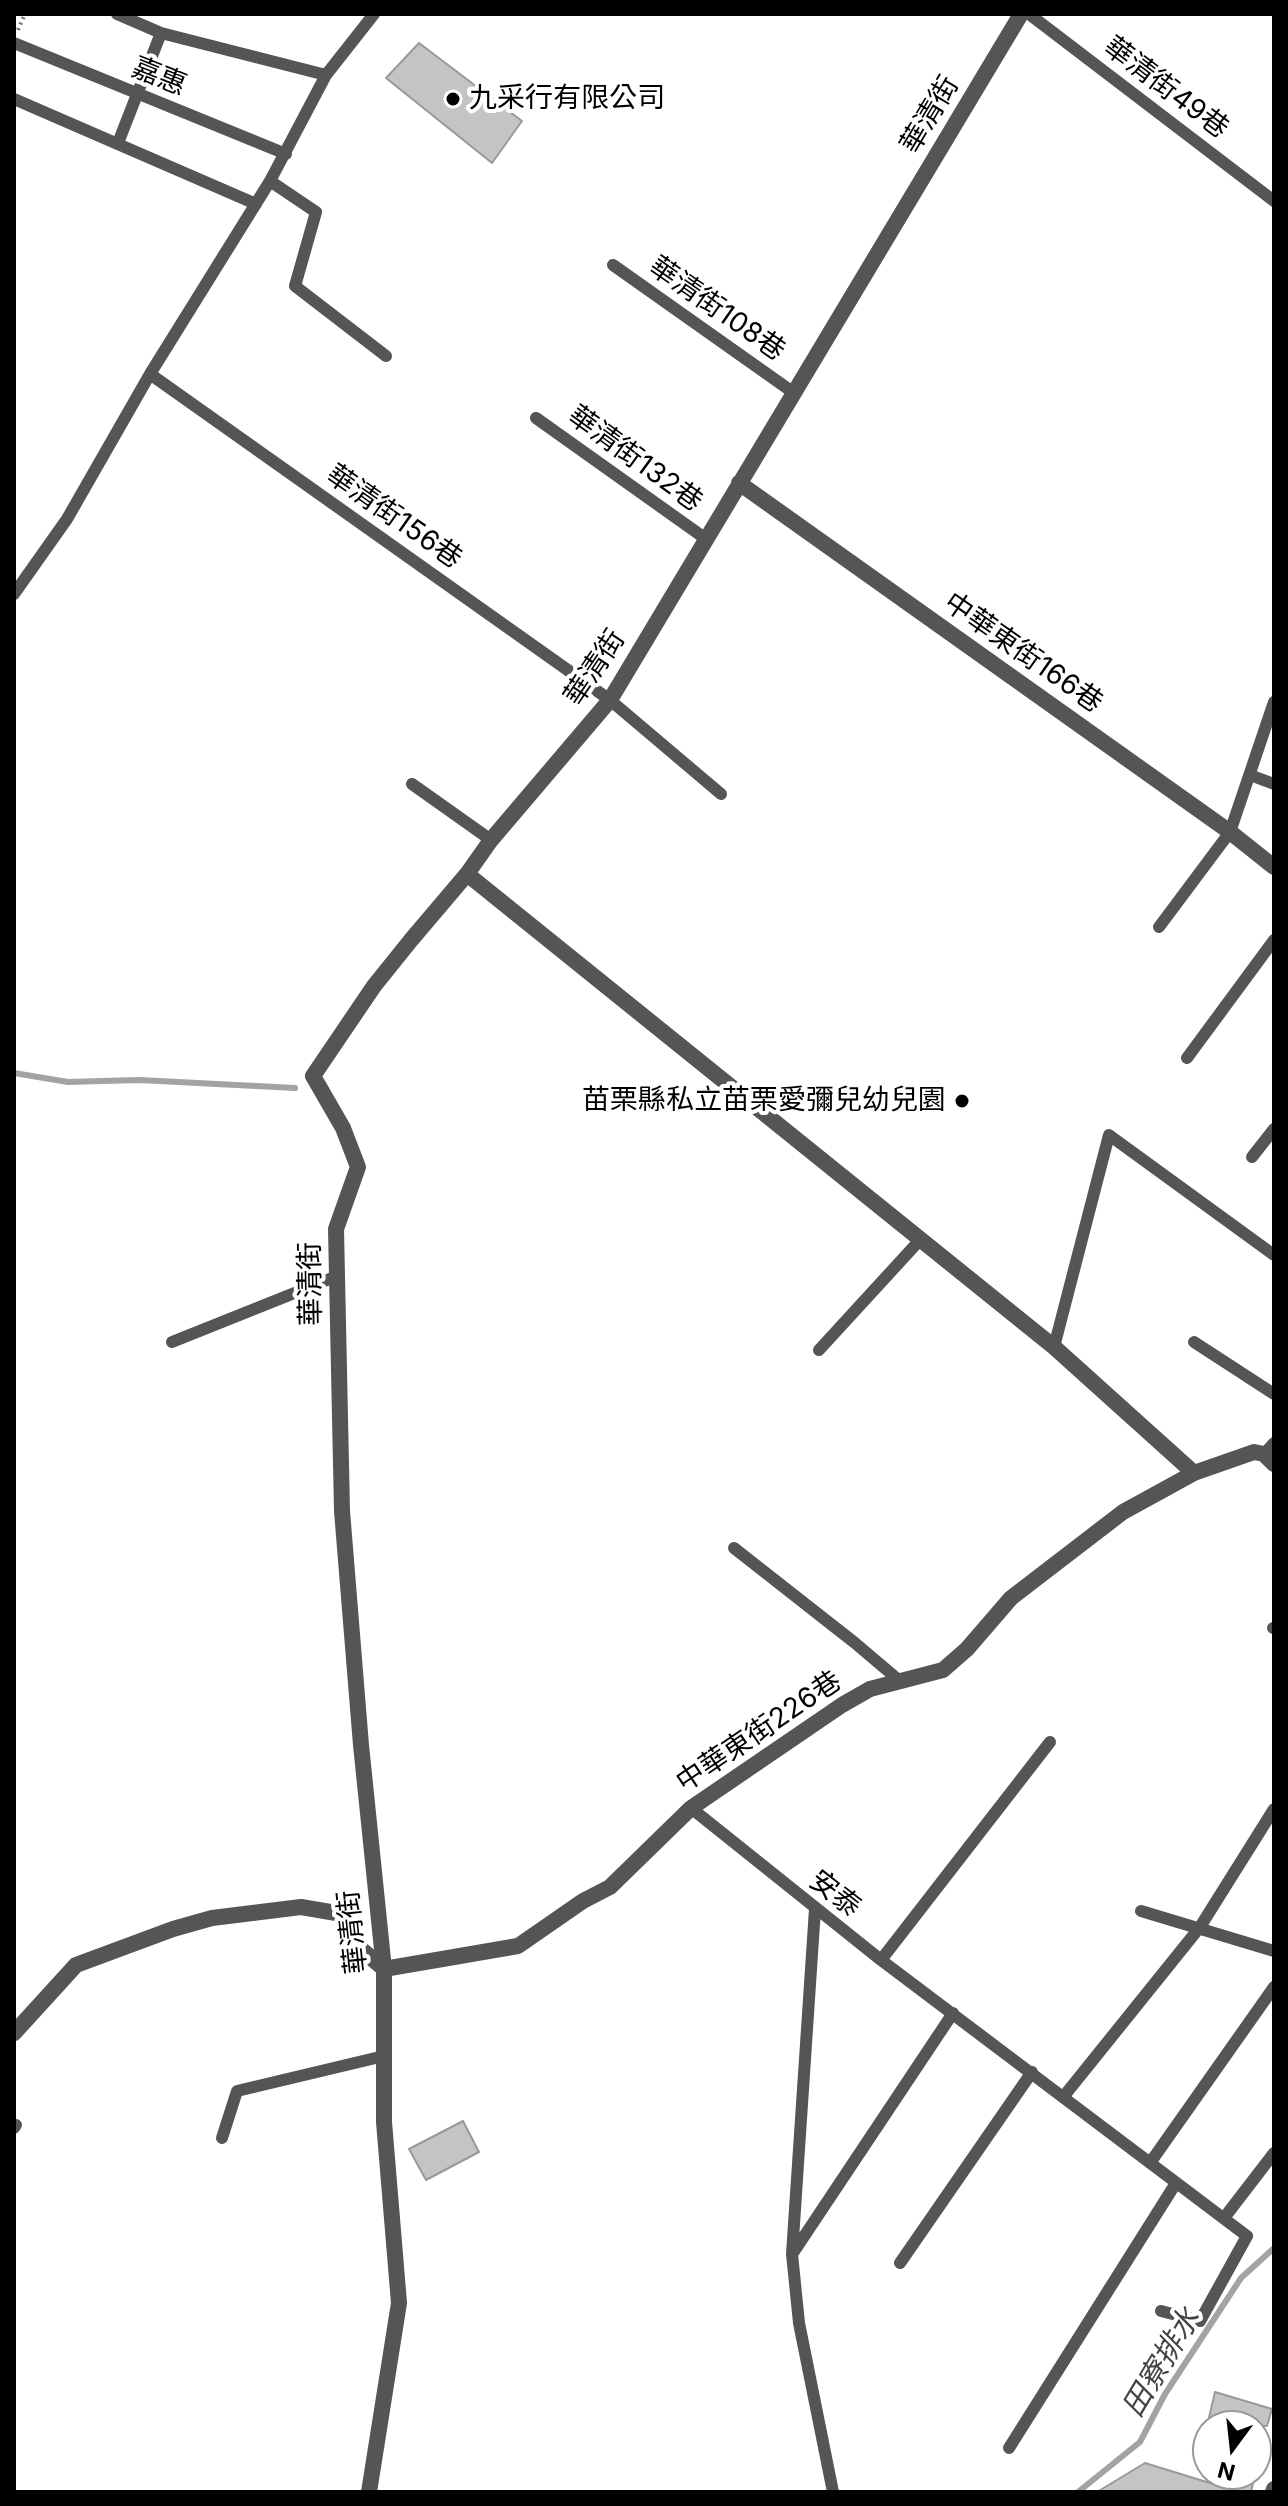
<!DOCTYPE html>
<html>
<head>
<meta charset="utf-8">
<style>
	body { margin:0 }
	#map { position:relative; width:1288px; height:2506px; overflow:hidden; background:#fff; font-family:Inter,sans-serif }
	canvas { display:block }
	.frame { position:absolute; inset:0; border:16px solid #000; pointer-events:none }
	.north { position:absolute; left:1192px; top:2410px; width:80px; height:80px; box-sizing:border-box; background:#fff; border:2px solid #999; border-radius:50%; rotate:195deg; font-size:22px; font-weight:700; line-height:32px; text-align:center; color:#000 }
	.north::after { content:''; display:block; margin:auto; width:28px; height:36px; background:#000; clip-path:polygon(50% 0,100% 100%,50% 72%,0 100%) }
</style>
</head>
<body>
<div id="map">
<canvas width="1288" height="2506"></canvas>
<div class="frame"></div>
<div class="north">N</div>
</div>
<script>
const ctx = document.querySelector('canvas').getContext('2d');
ctx.lineJoin = 'round';
const poly = rows => new Path2D(rows.map(r => 'M' + r).join(''));
function strokePath(path, color, width, dash) { ctx.strokeStyle = color; ctx.lineWidth = width; ctx.lineCap = dash ? 'butt' : 'round'; ctx.setLineDash(dash || []); ctx.stroke(path); }
function paint(path, color) { ctx.fillStyle = color; ctx.fill(path, 'evenodd'); }
function drawText(font, color, halo, rows, align = 'center') {
  ctx.font = font + ' Inter,"Noto Sans TC",sans-serif'; ctx.lineWidth = 8; ctx.setLineDash([]); ctx.textBaseline = 'middle'; ctx.strokeStyle = halo; ctx.fillStyle = color; for (const [text, x, y, turn = 0] of rows) {
    ctx.save(); ctx.translate(x, y); ctx.rotate((+turn || 0) * Math.PI / 180); ctx.textAlign = isNaN(turn) ? turn : align; if (halo) ctx.strokeText(text, 0, 0); ctx.fillText(text, 0, 0); ctx.restore();
  }
}
const stream = poly([
	[14,1073,68,1082,139,1080,295,1088],
	[1078,2492,1140,2442,1165,2394,1241,2278,1274,2248]
]);
const building = poly([
	[419,43,522,121,492,163,386,78,419,43],
	[463,2121,479,2152,426,2180,409,2149,463,2121],
	[1215,2392,1272,2409,1267,2426,1207,2426,1215,2392],
	[1145,2463,1213,2484,1216,2474,1255,2474,1251,2492,1097,2492,1145,2463]
]);
const path = poly([
	[18,30,25,14]
]);
const service = poly([
	[117,14,161,33,326,75],
	[1029,14,1274,201],
	[14,43,286,154],
	[14,99,256,204],
	[118,143,161,33],
	[270,181,316,212,295,286,386,356],
	[613,265,794,393],
	[150,374,610,700,721,794],
	[536,418,706,539],
	[14,594,67,519,150,374,270,181,326,75,374,14],
	[1250,775,1274,784],
	[412,784,491,840],
	[1159,927,1230,832,1274,702],
	[1187,1058,1274,940],
	[1252,1157,1274,1129],
	[172,1342,337,1276],
	[1194,1342,1274,1394],
	[1054,1347,1109,1135,1274,1255],
	[819,1350,919,1241],
	[1264,1454,1274,1443],
	[734,1548,855,1643,901,1682],
	[1273,1628,1274,1628],
	[691,1808,881,1960,1247,2236,1200,2321,1161,2311],
	[815,1909,792,2254,799,2323,833,2492],
	[1141,1911,1274,1951],
	[881,1960,1050,1742],
	[1064,2096,1200,1927,1274,1809],
	[14,2128,16,2125],
	[222,2138,237,2091,384,2056],
	[1150,2163,1274,1987],
	[1224,2218,1274,2153],
	[793,2253,953,2013],
	[900,2263,1032,2072],
	[1009,2448,1176,2183]
]);
const minor = poly([
	[739,483,1230,832,1274,867],
	[467,874,1054,1347,1194,1473],
	[384,1969,518,1946,583,1901,610,1887,691,1808,842,1705,870,1689,943,1670,967,1649,1011,1598,1123,1512,1194,1473,1254,1452,1264,1454,1274,1464],
	[14,2033,76,1965,173,1929,212,1918,301,1907,342,1914,353,1942,384,1969],
	[369,2492,399,2303,384,2122,384,1969,361,1745,342,1511,336,1229,358,1167,343,1128,313,1076,374,986,411,940,467,874,491,840,610,700,1021,14],
	[1273,2492,1274,2489]
]);
const markers = [
	[453,99,8,"#000"],
	[962,1101,8,"#000"]
];
const streetNames = [
	["嘉惠",159,77,22],
	["華清街49巷",1166,88,37],
	["華清街",930,115,-59],
	["華清街108巷",717,309,35],
	["華清街132巷",635,459,36],
	["華清街156巷",394,517,35],
	["中華東街166巷",1023,653,35],
	["華清街",595,668,-56],
	["華清街",311,1284,-91],
	["中華東街226巷",759,1732,-34],
	["安泰",835,1894,38],
	["華清街",353,1932,-96]
];
const poiNames = [
	["九采行有限公司",469,99],
	["苗栗縣私立苗栗愛彌兒幼兒園",946,1101,"right"]
];
const waterNames = [
	["田寮排水",1162,2363,-59]
];
strokePath(stream, '#a3a3a3', 6);
paint(building, '#c4c4c4');
strokePath(building, '#999', 2);
strokePath(path, '#777', 4, [2, 4]);
strokePath(service, '#555', 12);
strokePath(minor, '#555', 16);
for (const [x, y, r, color] of markers) { const dot = new Path2D(); dot.arc(x, y, r, 0, 2 * Math.PI); ctx.fillStyle = color; ctx.fill(dot); strokePath(dot, '#fff', 3); }
drawText('28px', '#000', '#fff', streetNames);
drawText('28px', '#000', '#fff', poiNames, 'left');
drawText('italic 30px', '#444', '#fff', waterNames);
</script>
</body>
</html>
